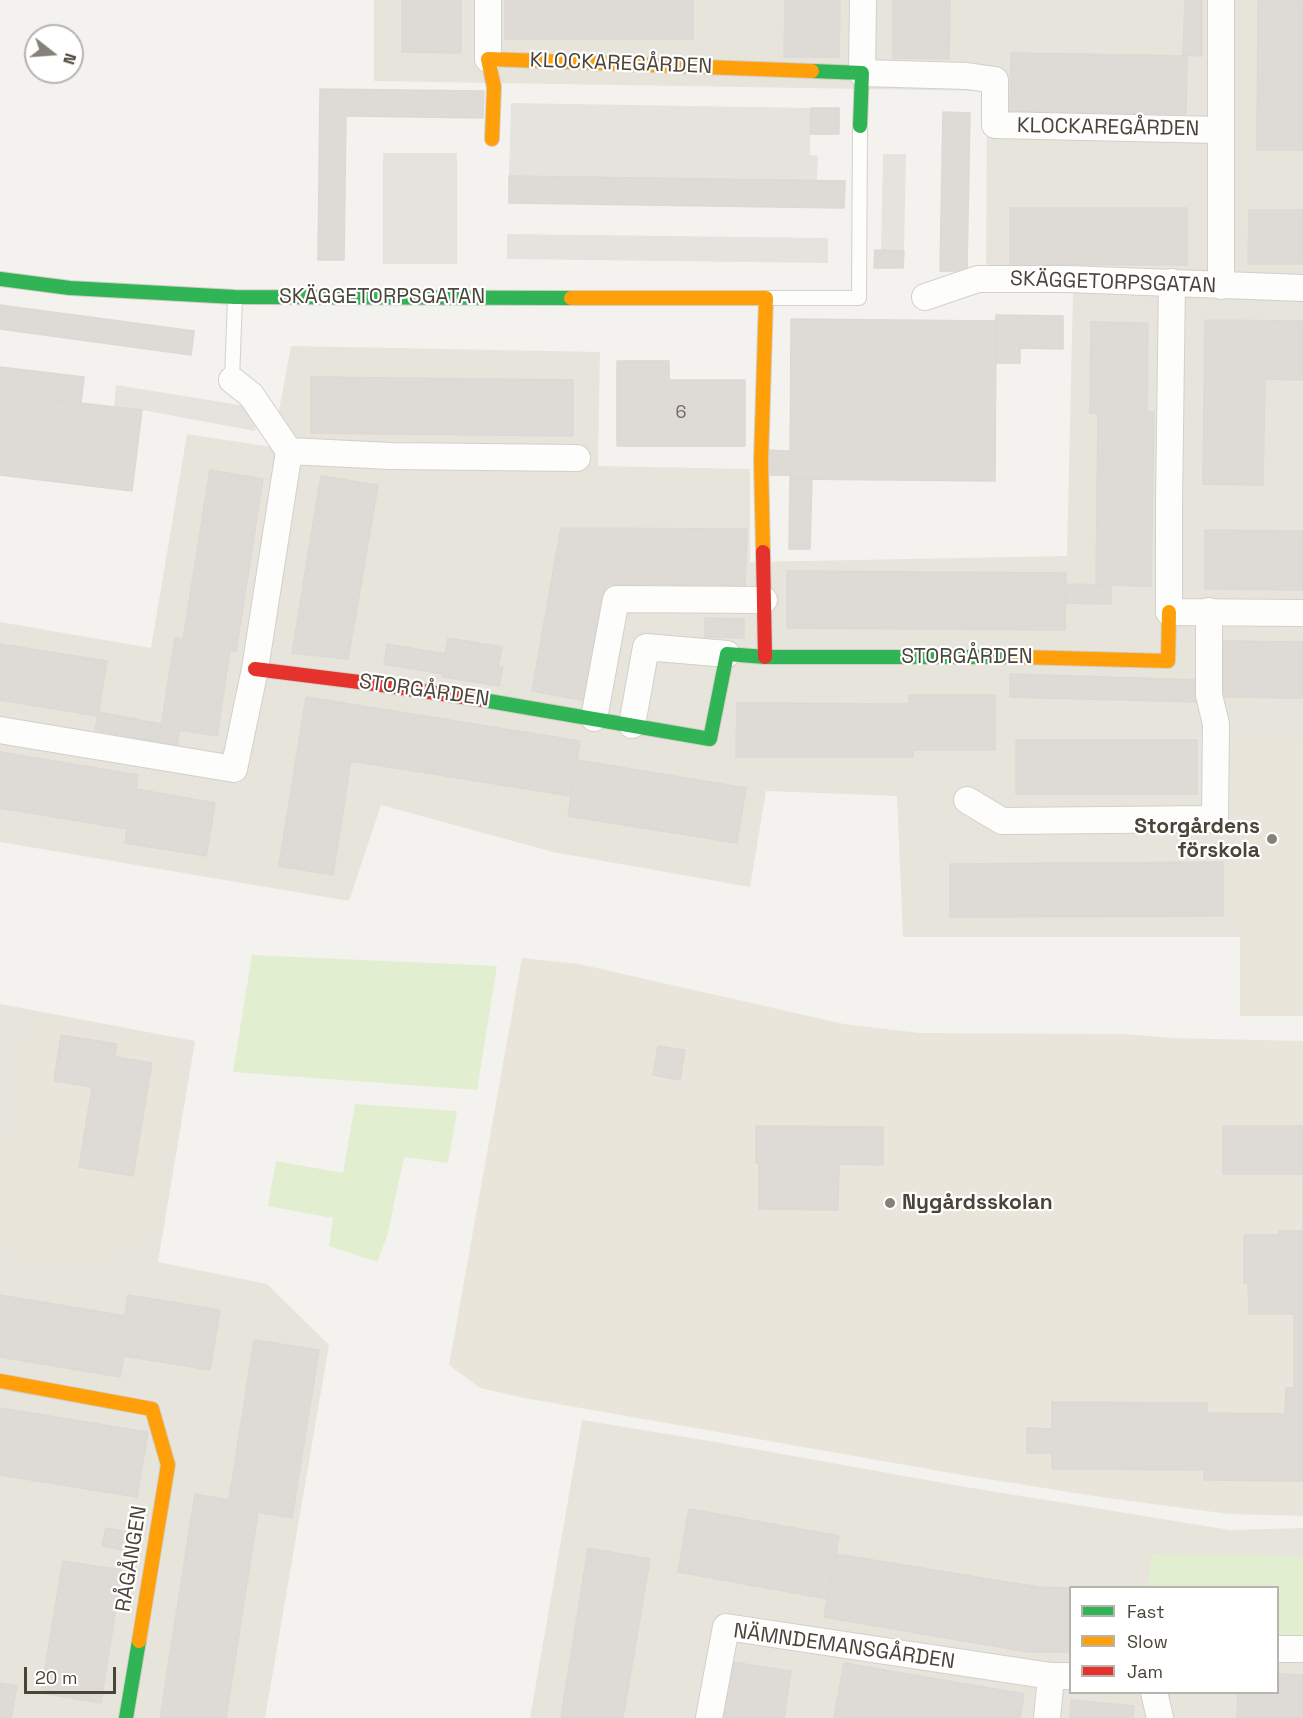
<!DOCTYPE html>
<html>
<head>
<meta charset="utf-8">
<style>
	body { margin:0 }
	#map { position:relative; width:1303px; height:1718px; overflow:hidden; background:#f4f2ee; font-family:"Space Grotesk",sans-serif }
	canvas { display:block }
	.legend { position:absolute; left:1069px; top:1586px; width:210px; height:108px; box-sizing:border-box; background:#fff; border:2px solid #b7b4b0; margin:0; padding:8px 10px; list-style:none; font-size:18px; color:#4b4439 }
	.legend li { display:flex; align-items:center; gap:12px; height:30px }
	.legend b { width:30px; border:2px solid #b7b4b0 }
	.north { position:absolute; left:24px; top:24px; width:60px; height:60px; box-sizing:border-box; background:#fff; border:2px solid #b7b4b0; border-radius:50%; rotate:107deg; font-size:16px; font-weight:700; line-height:24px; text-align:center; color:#4b4439 }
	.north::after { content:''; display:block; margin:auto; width:21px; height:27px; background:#868178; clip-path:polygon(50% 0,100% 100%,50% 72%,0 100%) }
	.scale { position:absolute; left:24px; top:1667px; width:92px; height:27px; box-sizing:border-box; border:3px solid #4b4439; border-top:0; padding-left:8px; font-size:18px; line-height:21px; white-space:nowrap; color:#4b4439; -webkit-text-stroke:4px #fff; paint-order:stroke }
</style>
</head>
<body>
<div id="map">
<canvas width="1303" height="1718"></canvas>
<ul class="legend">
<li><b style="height:8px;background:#30b455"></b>Fast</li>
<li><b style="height:8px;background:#ff9f0a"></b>Slow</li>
<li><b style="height:8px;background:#e5322d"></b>Jam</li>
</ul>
<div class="north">N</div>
<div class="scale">20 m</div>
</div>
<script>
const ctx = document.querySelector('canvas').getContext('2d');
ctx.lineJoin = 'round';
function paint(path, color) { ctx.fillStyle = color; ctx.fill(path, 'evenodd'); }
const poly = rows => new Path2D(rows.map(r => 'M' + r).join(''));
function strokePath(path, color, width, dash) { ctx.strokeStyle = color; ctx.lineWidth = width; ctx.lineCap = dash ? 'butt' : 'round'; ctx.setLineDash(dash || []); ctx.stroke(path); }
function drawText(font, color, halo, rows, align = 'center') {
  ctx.font = font + ' "Space Grotesk",sans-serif'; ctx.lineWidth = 4.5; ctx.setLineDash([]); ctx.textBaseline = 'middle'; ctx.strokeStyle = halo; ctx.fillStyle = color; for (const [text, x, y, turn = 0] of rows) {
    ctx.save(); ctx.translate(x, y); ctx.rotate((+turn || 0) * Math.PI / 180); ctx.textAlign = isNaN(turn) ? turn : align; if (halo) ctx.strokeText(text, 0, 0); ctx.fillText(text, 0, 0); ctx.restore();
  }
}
const residential = poly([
	[374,0,1303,0,1303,741,1240,741,1240,937,903,937,897,796,766,791,750,887,553,852,381,805,349,901,0,842,0,622,151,648,187,434,272,447,291,346,600,352,598,466,750,469,750,562,1067,556,1073,292,986,290,987,91,374,81],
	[0,1004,195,1041,158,1262,267,1284,329,1345,265,1718,0,1718],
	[582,1420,715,1442,966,1487,1230,1530,1303,1528,1303,1718,530,1718],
	[1070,1588,1278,1588,1278,1692,1070,1692]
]);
const education = poly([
	[1240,741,1303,741,1303,1016,1240,1016],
	[522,958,579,964,844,1024,919,1033,1124,1034,1172,1038,1303,1041,1303,1516,1229,1514,1107,1498,968,1476,524,1398,480,1388,449,1365],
	[31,1025,185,1049,146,1243,77,1261,0,1248,0,1197]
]);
const green = poly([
	[252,955,497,966,477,1090,233,1072],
	[355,1104,457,1111,448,1163,404,1157,387,1237,377,1262,329,1246,333,1218,268,1206,276,1161,343,1173],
	[1151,1554,1303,1556,1303,1642,1278,1642,1278,1588,1148,1588]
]);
const parking = poly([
	[511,103,811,108,810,155,818,156,817,181,509,176],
	[383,153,457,153,457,264,383,264],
	[883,154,906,154,904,251,881,251],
	[507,234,828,238,828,263,507,259],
	[116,385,258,408,255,431,142,410,114,407]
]);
const building = poly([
	[402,0,461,0,461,53,402,52,402,0],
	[505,0,693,0,693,39,505,39,505,0],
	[785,0,840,0,839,57,784,57,785,0],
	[893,0,950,0,949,59,893,58,893,0],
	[1185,0,1202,0,1202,56,1183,55,1185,0],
	[1258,0,1303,0,1303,150,1257,150,1258,0],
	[1011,53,1187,56,1186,114,1010,111,1011,53],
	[320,89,484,91,483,118,346,116,344,260,318,260,320,89],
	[811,108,839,108,839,134,810,134,811,108],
	[943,112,970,113,967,271,940,271,943,112],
	[509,176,845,181,844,208,509,203,509,176],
	[1010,208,1187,208,1187,265,1010,264,1010,208],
	[1249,210,1303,210,1303,264,1248,264,1249,210],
	[875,250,904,251,903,268,874,268,875,250],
	[0,305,194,331,191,355,0,329,0,305],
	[996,315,1063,316,1063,349,1020,348,1020,363,996,363,996,315],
	[791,319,996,321,995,481,790,479,791,319],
	[1205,320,1303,321,1303,380,1265,379,1263,485,1203,484,1205,320],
	[1091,322,1148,323,1147,412,1154,412,1151,586,1096,585,1098,413,1090,413,1091,322],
	[617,361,669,361,669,380,745,380,745,446,617,446,617,361],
	[0,367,84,377,81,403,0,394,0,367],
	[311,377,573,380,573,436,311,433,311,377],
	[0,394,142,410,132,491,0,475,0,394],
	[766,450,790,451,790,475,766,475,766,450],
	[210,470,263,479,236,652,230,651,217,736,161,727,175,638,183,639,210,470],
	[321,476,378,485,348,659,292,653,321,476],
	[790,479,812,480,810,549,789,549,790,479],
	[561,528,747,529,745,585,607,584,586,701,532,691,561,528],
	[1205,530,1303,531,1303,590,1205,589,1205,530],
	[787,571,1066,573,1065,630,787,628,787,571],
	[1066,584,1111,585,1111,604,1066,603,1066,584],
	[705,618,744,619,744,638,705,637,705,618],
	[448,638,502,647,498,667,503,667,499,686,442,677,443,674,384,664,387,644,445,654,448,638],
	[1223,641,1303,642,1303,698,1223,697,1223,641],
	[0,644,107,661,98,716,0,700,0,644],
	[1010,674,1199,680,1198,702,1010,697,1010,674],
	[909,695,995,695,995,750,913,750,913,757,736,757,737,703,909,704,909,695],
	[306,697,580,741,571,796,351,761,333,875,279,866,306,697],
	[98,712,161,724,161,727,180,730,177,746,95,730,98,712],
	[1016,740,1197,740,1197,794,1016,794,1016,740],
	[0,752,138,775,136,789,215,803,206,856,125,843,127,829,0,808,0,752],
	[577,760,746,788,737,843,568,816,577,760],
	[1223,862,1223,916,950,917,950,864,1223,862],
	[61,1035,117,1044,115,1057,152,1063,133,1176,79,1167,92,1087,54,1081,61,1035],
	[658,1046,685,1050,680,1080,653,1075,658,1046],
	[756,1126,883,1127,883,1165,839,1164,838,1210,759,1209,759,1163,756,1163,756,1126],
	[1223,1126,1303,1126,1303,1481,1204,1480,1204,1470,1052,1469,1052,1453,1027,1453,1027,1428,1052,1429,1052,1402,1207,1403,1207,1413,1285,1414,1286,1388,1294,1388,1294,1314,1249,1314,1248,1283,1244,1283,1244,1235,1279,1235,1279,1231,1303,1231,1303,1174,1223,1174,1223,1126],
	[0,1295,125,1316,128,1295,220,1310,210,1370,124,1356,120,1377,0,1357,0,1295],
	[254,1340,319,1350,292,1518,258,1512,226,1718,160,1718,195,1494,229,1500,254,1340],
	[0,1408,148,1432,137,1497,0,1475,0,1408],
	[689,1509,839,1536,828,1599,678,1572,689,1509],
	[106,1528,132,1533,129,1551,102,1546,106,1528],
	[588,1548,650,1559,623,1718,561,1718,588,1548],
	[836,1554,1038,1587,1070,1588,1070,1652,1028,1652,824,1617,836,1554],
	[63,1561,122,1570,101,1703,41,1693,63,1561],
	[731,1662,791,1671,784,1718,722,1718,731,1662],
	[844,1663,1024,1694,1020,1718,834,1718,844,1663],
	[1278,1674,1303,1675,1303,1718,1237,1718,1238,1692,1278,1692,1278,1674],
	[0,1683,17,1686,11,1718,0,1718,0,1683],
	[1071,1700,1134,1706,1133,1718,1070,1718,1071,1700]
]);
const lane = poly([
	[766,298,859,298,860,126],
	[232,380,235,297]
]);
const street = poly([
	[863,0,862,73,967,76,995,80,995,125,1220,130],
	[488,59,488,0],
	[1172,282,1169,504,1169,612,1303,613],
	[1221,286,1221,0],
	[925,297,978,279,1068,279,1303,288],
	[289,451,391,456,577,458],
	[594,718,616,599,764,600],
	[632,725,646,647,727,654],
	[0,730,234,769,255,669,289,451,251,395,232,380],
	[967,800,1002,821,1215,819,1216,724,1209,695,1209,611],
	[1278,1649,1303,1649],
	[1154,1692,1160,1718],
	[709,1718,726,1627,1051,1676,1070,1676],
	[1047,1718,1051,1676]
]);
const fast = poly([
	[812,71,862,73,860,126],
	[0,279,70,288,235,297,571,298],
	[483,700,710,739,727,654,765,657,1019,657],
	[126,1718,139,1641]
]);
const slow = poly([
	[492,139,494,87,488,59,812,71],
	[571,298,766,298,761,461,763,552],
	[1019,657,1168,661,1169,612],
	[0,1381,152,1409,168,1465,139,1641]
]);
const jam = poly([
	[763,552,765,657],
	[255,669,375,684,483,700]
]);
const markers = [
	[1272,839,6,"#868178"],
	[890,1203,6,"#868178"]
];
const numberNames = [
	["6",681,413]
];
const streetNames = [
	["KLOCKAREGÅRDEN",621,64,2],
	["KLOCKAREGÅRDEN",1108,128,1],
	["SKÄGGETORPSGATAN",1113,283,2],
	["SKÄGGETORPSGATAN",382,297],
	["STORGÅRDEN",967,657],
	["STORGÅRDEN",424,691,8],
	["RÅGÅNGEN",132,1559,-81],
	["NÄMNDEMANSGÅRDEN",844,1647,8]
];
const poiNames = [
	["Storgårdens",1260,827],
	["förskola",1260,851],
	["Nygårdsskolan",902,1203,"left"]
];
paint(residential, '#e7e4dc');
paint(education, '#eae5da');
paint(green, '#e1eecf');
paint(parking, '#e6e3df');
paint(building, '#dedbd6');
strokePath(building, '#dcd9d4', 1.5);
strokePath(lane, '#d2d0cb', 16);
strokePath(street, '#d2d0cb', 28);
strokePath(fast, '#d3cfc5', 16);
strokePath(slow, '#d3cfc5', 16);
strokePath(jam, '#d3cfc5', 16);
strokePath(lane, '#fdfdfc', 14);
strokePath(street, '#fdfdfc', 26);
strokePath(fast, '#30b455', 14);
strokePath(slow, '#ff9f0a', 14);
strokePath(jam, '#e5322d', 14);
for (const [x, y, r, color] of markers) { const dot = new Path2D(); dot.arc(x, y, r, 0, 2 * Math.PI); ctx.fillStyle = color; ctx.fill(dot); strokePath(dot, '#fff', 2); }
drawText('18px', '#706a61', null, numberNames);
drawText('21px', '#4b4439', '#fff', streetNames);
drawText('bold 21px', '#4b4439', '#fff', poiNames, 'right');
</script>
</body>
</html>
